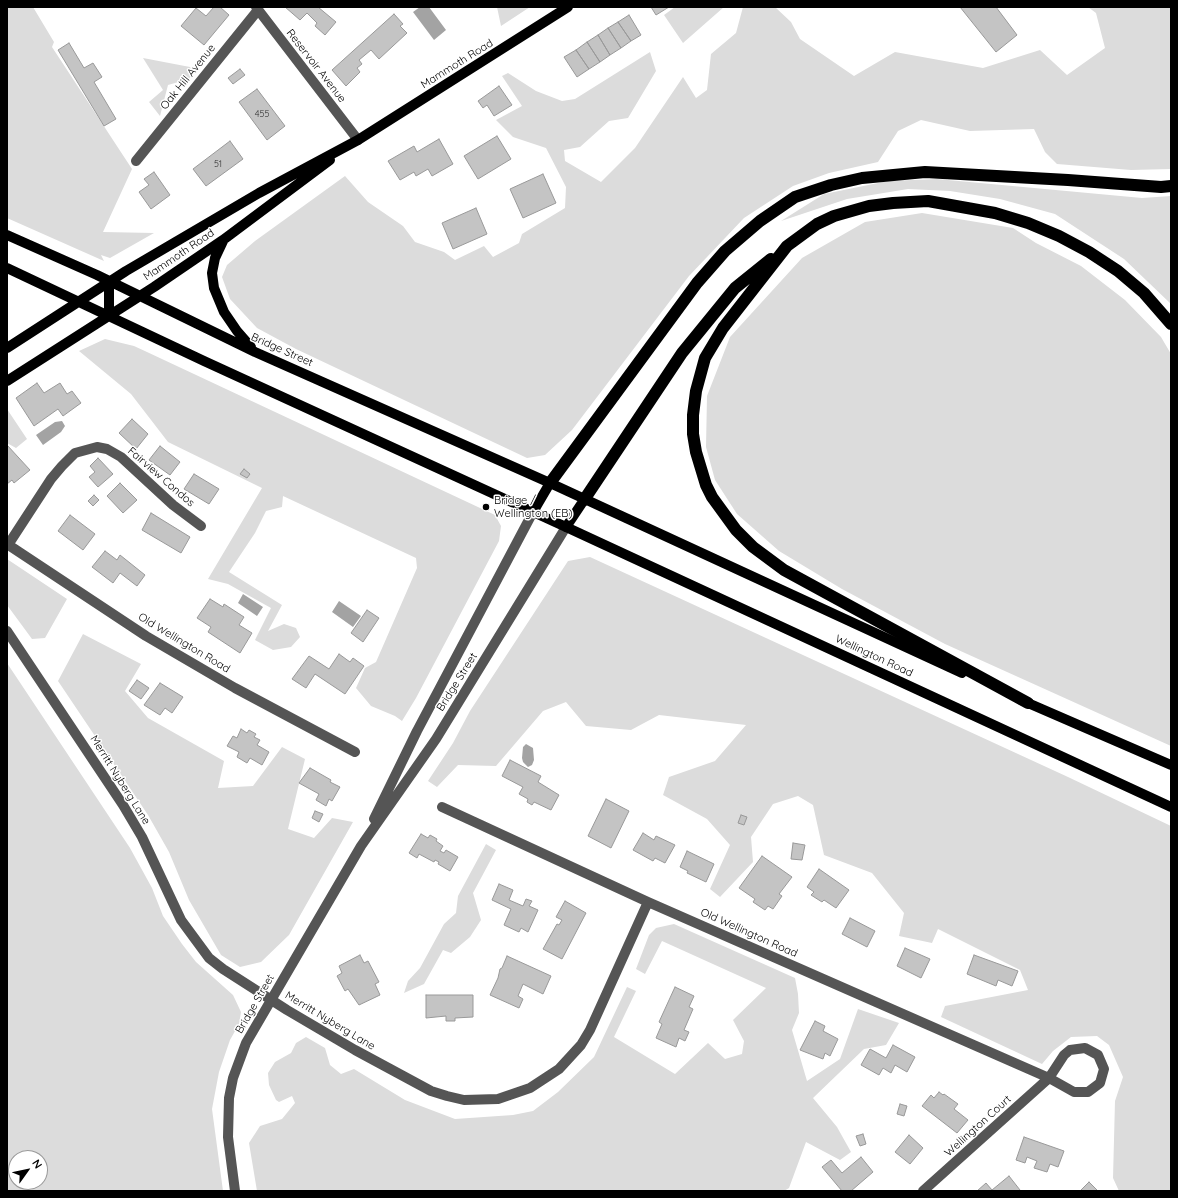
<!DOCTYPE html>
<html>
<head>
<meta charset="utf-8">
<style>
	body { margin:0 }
	#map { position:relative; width:1178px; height:1198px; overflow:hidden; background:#fff; font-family:Quicksand,sans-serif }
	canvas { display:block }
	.frame { position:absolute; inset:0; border:8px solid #000; pointer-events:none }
	.north { position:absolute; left:8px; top:1150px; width:40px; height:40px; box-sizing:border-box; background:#fff; border:1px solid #999; border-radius:50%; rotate:57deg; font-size:11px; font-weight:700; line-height:16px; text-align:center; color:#000 }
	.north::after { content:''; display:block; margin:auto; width:14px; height:18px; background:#000; clip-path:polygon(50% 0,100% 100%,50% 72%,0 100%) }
</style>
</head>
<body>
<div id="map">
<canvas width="1178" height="1198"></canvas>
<div class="frame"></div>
<div class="north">N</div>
</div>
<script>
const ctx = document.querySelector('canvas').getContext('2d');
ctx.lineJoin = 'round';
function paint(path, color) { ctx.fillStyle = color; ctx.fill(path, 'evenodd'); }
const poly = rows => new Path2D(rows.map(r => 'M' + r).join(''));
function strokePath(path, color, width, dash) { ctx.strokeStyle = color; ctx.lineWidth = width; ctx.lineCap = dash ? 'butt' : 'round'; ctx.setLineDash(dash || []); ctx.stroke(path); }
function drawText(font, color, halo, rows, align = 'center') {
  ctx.font = font + ' Quicksand,sans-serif'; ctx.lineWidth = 3; ctx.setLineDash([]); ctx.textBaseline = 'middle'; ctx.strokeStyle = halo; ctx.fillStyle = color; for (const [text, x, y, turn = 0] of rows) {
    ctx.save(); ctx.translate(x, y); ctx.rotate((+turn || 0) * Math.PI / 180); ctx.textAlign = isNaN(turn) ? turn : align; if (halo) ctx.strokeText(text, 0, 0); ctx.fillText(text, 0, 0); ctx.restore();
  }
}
const green = poly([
	[7,7,33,7,54,42,52,47,132,169,103,232,154,233,110,258,101,255,104,261,7,218],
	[497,7,530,7,501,26],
	[675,7,724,7,683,43,664,15],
	[743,7,775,7,791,22,800,39,854,76,895,52,983,68,1040,50,1067,75,1105,48,1096,13,1088,7,1171,7,1171,169,1131,170,1057,164,1045,152,1034,129,970,131,921,120,898,131,878,162,829,173,793,186,744,218,689,276,572,430,545,455,527,458,296,349,257,328,230,299,222,277,227,265,255,241,345,176,368,202,403,226,415,242,444,252,455,260,484,246,493,257,519,243,522,234,565,208,566,187,546,148,513,137,496,120,522,106,502,76,508,73,536,91,562,101,575,99,650,52,656,71,628,118,609,121,580,147,564,150,565,161,601,182,635,148,683,77,696,98,707,90,711,54,736,33],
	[143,58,190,67,194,72,189,79,168,85,160,116,149,102,163,90],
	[937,179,1142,198,1171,196,1171,304,1124,259,1055,214,1000,199,950,191,908,189,847,199,781,221,824,194,888,181],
	[922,213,1013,228,1036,243,1081,266,1125,300,1161,337,1171,354,1171,746,945,644,842,589,779,551,737,514,715,480,706,447,707,396,730,337,802,258,865,222],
	[105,339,134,346,147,352,495,515,501,526,499,541,416,698,402,721,395,716,371,706,356,688,365,668,376,662,417,568,416,558,283,496,282,507,266,511,255,533,229,572,282,605,268,631,284,624,296,628,300,637,291,647,273,650,255,640,271,608,228,584,208,579,262,488,168,442,131,394,79,351],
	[7,409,27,439,16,448,7,443],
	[590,557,1068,777,1171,826,1171,1191,1119,1191,1113,1178,1115,1101,1123,1077,1109,1045,1097,1036,1071,1037,1053,1051,1042,1064,941,1017,945,1006,1028,990,1020,970,938,929,932,943,899,936,904,913,872,873,824,855,813,805,798,796,773,804,751,837,753,862,720,897,710,889,730,845,707,819,663,795,669,777,715,761,746,725,659,715,631,730,586,726,566,702,543,711,496,766,458,765,437,787,428,781,453,743,470,711,568,561],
	[7,559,67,599,45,638,32,639,7,605],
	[83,634,141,664,125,691,148,718,224,761,218,788,253,786,282,747,305,759,288,829,314,838,332,818,353,822,289,935,261,962,240,967,221,955,189,900,169,852,148,815,58,681],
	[7,663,130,848,152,888,163,916,182,944,196,962,233,995,241,1012,239,1024,230,1040,219,1072,212,1109,223,1191,7,1191],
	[16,1158,40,1158,40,1182,16,1182],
	[486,844,496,850,473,893,481,920,470,937,451,953,443,950,424,984,404,993,408,981,420,968,444,924,456,913,458,896],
	[674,924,795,978,798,994,799,1013,792,1030,807,1081,840,1059,858,1009,899,1023,886,1045,864,1049,813,1098,837,1127,851,1152,840,1160,806,1142,789,1188,784,1191,257,1191,249,1143,260,1126,282,1119,295,1103,292,1096,279,1102,276,1100,269,1085,268,1073,275,1062,291,1053,296,1043,306,1037,325,1048,330,1065,341,1074,354,1069,405,1100,455,1119,513,1115,533,1111,558,1092,594,1057,627,987,636,991,614,1037,675,1074,708,1043,725,1059,742,1054,744,1041,733,1020,766,988,662,941,645,974,636,969,649,935,656,928]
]);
const water = poly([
	[420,7,429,7,446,30,434,40,413,12],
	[62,421,65,426,61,432,43,445,36,435,55,422],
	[243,594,263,607,257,616,238,603],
	[339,601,361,616,353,627,332,612],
	[526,744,533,748,534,760,532,765,528,767,523,762,522,758,523,747]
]);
const building = poly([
	[214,7,220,7,229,15,204,45,181,26,196,8,206,16,214,7],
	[285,7,318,7,336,22,325,35,315,26,317,23,307,13,300,20,285,7],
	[651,7,669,7,656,15,651,7],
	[960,7,996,7,1017,35,996,52,960,7],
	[394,14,403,24,400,26,407,33,379,59,371,50,359,60,362,64,357,68,360,72,346,86,332,70,394,14],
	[629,15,641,35,631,41,618,22,629,15],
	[618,22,631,41,621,48,608,28,618,22],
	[608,28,621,48,610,55,598,35,608,28],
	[598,35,610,55,600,62,587,42,598,35],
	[587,42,600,62,589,69,576,50,587,42],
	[69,43,84,68,93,63,102,77,94,82,116,119,104,126,58,50,69,43],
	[576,50,589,69,577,77,564,57,576,50],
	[240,69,245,75,233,84,228,78,240,69],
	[499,86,512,105,494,116,487,105,483,108,478,101,499,86],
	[257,89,285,126,267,140,239,102,257,89],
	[497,136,511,159,478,179,464,156,497,136],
	[439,139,453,164,432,176,428,169,416,176,414,172,400,180,388,161,414,146,417,152,439,139],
	[230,141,243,159,206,186,193,169,230,141],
	[154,172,170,195,151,209,139,192,149,185,144,179,154,172],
	[543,174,556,203,523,218,510,189,543,174],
	[476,208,487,234,453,249,442,223,476,208],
	[37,383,44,393,60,383,67,394,72,391,81,403,63,416,58,409,34,426,16,398,37,383],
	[132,419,148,434,136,449,119,433,132,419],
	[7,445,30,470,14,483,12,480,7,484,7,445],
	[160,446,180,462,170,475,149,460,160,446],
	[98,458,113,474,98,487,89,477,95,472,90,466,98,458],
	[244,469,250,474,247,478,240,474,244,469],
	[194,474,219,489,209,504,184,489,194,474],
	[120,483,137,500,123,513,107,496,120,483],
	[94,495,99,500,93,506,88,501,94,495],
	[151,513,190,537,181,553,142,530,151,513],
	[70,515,95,534,83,550,58,531,70,515],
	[105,551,117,560,120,555,145,575,137,586,120,573,113,583,92,567,105,551],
	[210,599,223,607,224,604,244,617,239,625,252,633,240,653,208,632,211,627,197,618,210,599],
	[367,610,379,618,363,642,351,633,367,610],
	[339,654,350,662,353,658,364,666,345,694,315,674,306,688,292,679,309,656,329,669,339,654],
	[137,680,149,688,141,699,129,691,137,680],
	[160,683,183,697,172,713,165,708,160,715,144,705,160,683],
	[241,729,247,733,249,730,256,734,254,737,260,740,257,745,269,752,262,765,250,758,247,763,237,757,239,752,227,746,233,736,237,738,241,729],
	[510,760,541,776,538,782,559,795,551,810,534,802,532,805,527,802,528,799,519,794,523,787,502,776,510,760],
	[310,768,331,780,330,782,340,787,332,801,329,799,326,806,316,800,319,794,299,783,310,768],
	[606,799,629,811,611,848,588,836,606,799],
	[315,811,323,814,319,822,312,818,315,811],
	[741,815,747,817,744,825,738,823,741,815],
	[643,833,654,840,656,836,675,845,665,863,655,858,653,861,633,850,643,833],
	[421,834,428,838,430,835,437,839,436,841,443,846,440,851,444,853,446,850,458,857,450,871,438,864,439,862,435,860,434,862,419,854,417,858,409,853,421,834],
	[793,843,805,845,802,860,791,859,793,843],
	[687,851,714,864,706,882,687,873,688,871,680,867,687,851],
	[762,856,792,877,779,894,782,896,773,909,768,906,765,910,753,902,755,899,739,888,762,856],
	[819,869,849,890,836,908,824,900,822,902,811,895,814,892,807,887,819,869],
	[499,884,513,890,509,900,523,906,526,899,532,901,529,906,538,910,528,932,521,928,519,932,504,925,511,909,492,900,499,884],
	[565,901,586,913,562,959,543,949,557,924,559,925,562,920,556,917,565,901],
	[850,918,875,931,867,947,842,934,850,918],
	[905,948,930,959,921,978,897,966,905,948],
	[360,955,364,963,368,961,379,982,375,984,380,995,359,1005,348,989,345,991,337,976,342,973,339,966,360,955],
	[974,955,1018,971,1012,986,998,980,996,986,967,974,974,955],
	[507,956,551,976,543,994,523,984,518,996,523,999,519,1008,490,995,498,978,500,969,502,968,507,956],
	[675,987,694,996,689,1007,693,1009,684,1030,689,1032,685,1041,679,1038,676,1047,656,1038,662,1024,659,1022,675,987],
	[426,995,473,995,473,1017,455,1018,455,1021,446,1021,446,1016,426,1018,426,995],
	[815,1021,825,1026,823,1031,838,1039,830,1056,825,1053,823,1059,800,1050,815,1021],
	[893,1045,915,1057,907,1072,895,1065,891,1073,883,1068,879,1075,861,1065,870,1049,886,1058,893,1045],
	[939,1092,943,1095,944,1094,958,1104,954,1109,968,1120,957,1133,922,1106,931,1095,934,1098,939,1092],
	[900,1104,907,1106,904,1116,897,1114,900,1104],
	[863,1134,866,1144,860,1146,856,1136,863,1134],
	[909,1135,923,1148,910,1164,895,1152,909,1135],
	[1024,1137,1064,1151,1058,1167,1050,1164,1047,1172,1034,1168,1037,1161,1027,1157,1025,1163,1016,1160,1024,1137],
	[861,1157,873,1172,851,1191,842,1191,822,1167,831,1160,842,1173,861,1157],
	[1009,1176,1020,1190,1019,1191,977,1191,986,1183,992,1190,1009,1176],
	[1089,1182,1098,1191,1080,1191,1089,1182]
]);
const minor = poly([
	[256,7,358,140],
	[136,161,258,10,258,7],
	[7,544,146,636,235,688,355,752],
	[8,545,51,479,62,466,75,453,97,447,107,449,121,457,173,505,201,526],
	[7,631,123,805,142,837,181,920,209,958,223,969,287,1010,355,1050,431,1091,447,1096,464,1100,498,1099,530,1088,559,1069,581,1045,590,1030,648,902],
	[442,807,648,902,1049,1078,1074,1092,1088,1092,1100,1083,1104,1069,1098,1055,1085,1048,1070,1050,1064,1055,1049,1078,923,1191],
	[374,819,417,731,533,512],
	[235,1191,228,1137,229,1098,233,1078,246,1043,361,846,436,739,566,527]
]);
const major = poly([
	[7,235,97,275,255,352,550,483,962,673],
	[223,241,215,258,212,273,214,288,224,312,237,331,251,347],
	[7,268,204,361,566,527,1171,807],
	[109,316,109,282],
	[7,348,126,271,259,193,358,140,568,7],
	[7,381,154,287,223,240,330,160],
	[533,512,550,483],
	[566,527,584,500],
	[1021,700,1171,765]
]);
const highway = poly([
	[550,483,697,283,725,251,760,221,795,197,831,185,862,178,925,172,1068,180,1161,187,1171,186],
	[584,500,682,353,735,288,771,259],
	[1028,703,784,570,753,547,736,530,712,497,706,485,696,452,693,434,693,415,696,391,705,358,723,328,787,246,817,224,834,216,869,206,893,203,928,201,995,213,1028,223,1059,236,1089,252,1118,271,1144,293,1171,324]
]);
const markers = [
	[486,507,4,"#000"]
];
const numberNames = [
	["455",262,114],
	["51",218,164]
];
const streetNames = [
	["Mammoth Road",457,64,-32],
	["Reservoir Avenue",316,66,52],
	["Oak Hill Avenue",188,77,-51],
	["Mammoth Road",179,255,-34],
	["Bridge Street",282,350,24],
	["Fairview Condos",161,477,41],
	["Old Wellington Road",184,643,31],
	["Wellington Road",874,656,25],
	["Bridge Street",457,682,-58],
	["Merritt Nyberg Lane",120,780,58],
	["Old Wellington Road",749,933,24],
	["Bridge Street",255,1004,-60],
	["Merritt Nyberg Lane",330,1021,31],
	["Wellington Court",978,1126,-42]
];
const poiNames = [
	["Bridge /",494,501],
	["Wellington (EB)",494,514]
];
paint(green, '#dcdcdc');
paint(water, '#a3a3a3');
paint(building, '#c4c4c4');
strokePath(building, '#999', 1);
strokePath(minor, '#555', 10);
strokePath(major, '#000', 10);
strokePath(highway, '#000', 12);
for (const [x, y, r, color] of markers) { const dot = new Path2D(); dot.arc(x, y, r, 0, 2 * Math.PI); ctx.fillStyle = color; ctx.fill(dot); strokePath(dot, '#fff', 1.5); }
drawText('9px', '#313131', null, numberNames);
drawText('11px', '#000', '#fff', streetNames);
drawText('11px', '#000', '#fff', poiNames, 'left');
</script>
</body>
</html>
